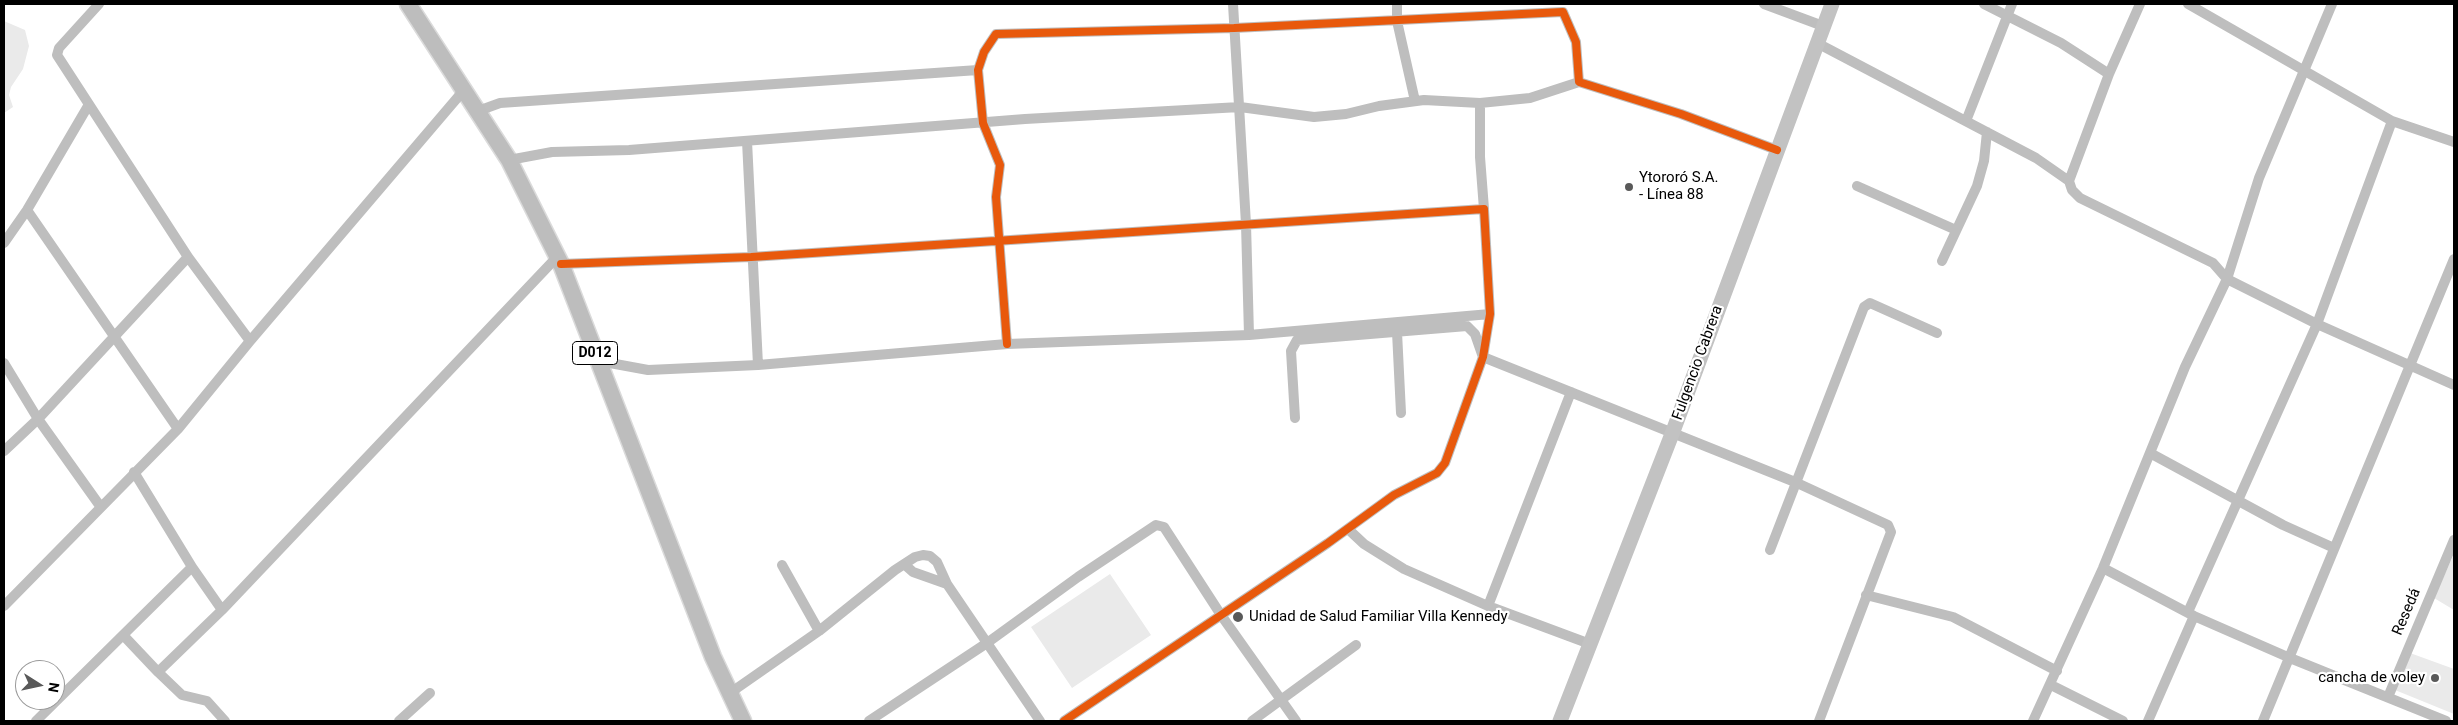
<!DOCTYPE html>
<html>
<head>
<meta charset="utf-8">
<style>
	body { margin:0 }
	#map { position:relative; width:2458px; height:725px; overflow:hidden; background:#fff; font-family:Roboto,sans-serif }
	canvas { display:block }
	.frame { position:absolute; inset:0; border:5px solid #000; pointer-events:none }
	.north { position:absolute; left:15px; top:660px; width:50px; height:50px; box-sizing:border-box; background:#fff; border:1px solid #999; border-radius:50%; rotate:100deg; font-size:14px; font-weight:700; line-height:20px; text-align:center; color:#000 }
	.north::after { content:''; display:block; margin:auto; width:18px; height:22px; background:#595959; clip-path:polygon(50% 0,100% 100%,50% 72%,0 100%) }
</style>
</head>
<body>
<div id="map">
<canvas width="2458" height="725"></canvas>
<div class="frame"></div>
<div class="north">N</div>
</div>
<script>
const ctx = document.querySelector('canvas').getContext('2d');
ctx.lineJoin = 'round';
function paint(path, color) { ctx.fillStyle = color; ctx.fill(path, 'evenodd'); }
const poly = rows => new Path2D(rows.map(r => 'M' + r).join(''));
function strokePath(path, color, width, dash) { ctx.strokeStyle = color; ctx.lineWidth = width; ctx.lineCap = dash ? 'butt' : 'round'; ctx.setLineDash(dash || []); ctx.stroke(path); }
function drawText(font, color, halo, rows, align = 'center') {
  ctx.font = font + ' Roboto,sans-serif'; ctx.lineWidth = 4.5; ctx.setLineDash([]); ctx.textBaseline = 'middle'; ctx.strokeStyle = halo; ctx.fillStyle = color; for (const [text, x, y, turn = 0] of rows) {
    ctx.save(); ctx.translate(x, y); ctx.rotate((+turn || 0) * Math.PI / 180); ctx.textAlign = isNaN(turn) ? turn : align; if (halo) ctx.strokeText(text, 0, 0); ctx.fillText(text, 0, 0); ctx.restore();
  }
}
const green = poly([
	[4,21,25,30,29,46,23,69,11,87,9,95,13,107,4,113],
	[2454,554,2454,610,2434,598],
	[1110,574,1151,635,1072,688,1031,627],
	[2410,653,2454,669,2454,714,2395,690]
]);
const street = poly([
	[99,4,59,48,57,55,188,257],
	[1233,4,1246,224,1249,335],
	[1397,4,1397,21,1415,101],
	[1764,4,1823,26],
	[1984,4,2061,43,2109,74],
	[2140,4,2109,74,2069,181,2072,190,2080,198,2213,263,2227,279,2317,324,2454,385],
	[2188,4,2392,121,2454,142],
	[1817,43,2036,158,2069,181],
	[478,111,500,103,978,70],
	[1966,121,2012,4],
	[747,141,758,365],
	[509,160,552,152,629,150,1025,119,1240,107,1314,117,1346,114,1379,106,1424,100,1480,103],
	[1857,186,1956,230],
	[1484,209,1480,157,1480,103,1530,98,1579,82],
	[27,210,178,429],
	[4,243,27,210,88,106],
	[1942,261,1977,186,1984,161,1987,132],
	[561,264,751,257,1484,209,1490,314,1483,357,1445,463,1437,473,1394,495,1328,543,1064,721],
	[1397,332,1401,413],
	[1007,344,996,197,1000,165,983,123,978,70,984,52,996,34,1234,28,1563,12,1576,42,1579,82,1681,114,1777,150],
	[599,361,648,370,758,365,1007,344,1249,335,1490,314],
	[4,363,38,419,100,506],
	[1295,418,1291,351,1297,340,1467,326,1475,334,1483,357,1795,482,1888,525,1891,532,1819,721],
	[4,451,38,419,188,257,250,341],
	[2150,453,2283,525,2334,548],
	[134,472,192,567,222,610,557,257],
	[1348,529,1364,544,1404,569,1488,606,1590,644],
	[1770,550,1864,307,1870,303,1937,333],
	[904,564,913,572,947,584],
	[782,565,819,631],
	[192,567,123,635,158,672,222,610],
	[2103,568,2194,616,2290,658,2446,721],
	[1866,595,1953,617,2057,671],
	[4,606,178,429,250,341,464,90],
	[1488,606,1571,392],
	[2188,612,2317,324,2392,121],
	[158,672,182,695,207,701,225,721],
	[2051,685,2123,721],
	[730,693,819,631,895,570,915,557,923,555,930,556,937,562,947,584,1040,721],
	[2388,697,2454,540],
	[36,721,123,635],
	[399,721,430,693],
	[869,721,987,643,1078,577,1156,525,1164,527,1221,615,1296,721],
	[1252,721,1356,645],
	[2033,721,2103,568,2185,367,2227,279,2259,178,2332,4],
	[2148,721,2194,616],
	[2263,721,2454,259]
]);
const secondary = poly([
	[1560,721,1672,434,1832,4]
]);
const primary = poly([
	[408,4,509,160,561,264,713,657,743,721]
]);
const cycleway = poly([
	[561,264,751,257,1484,209,1490,314,1483,357,1445,463,1437,473,1394,495,1328,543,1064,721],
	[1007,344,996,197,1000,165,983,123,978,70,984,52,996,34,1234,28,1563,12,1576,42,1579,82,1681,114,1777,150]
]);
const markers = [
	[1629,187,5,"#595959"],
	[1238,617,6,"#595959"],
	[2435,678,5,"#595959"]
];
const shields = [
	[595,353,45]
];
const shieldNames = [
	["D012",595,353]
];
const poiNames = [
	["Ytororó S.A.",1639,178],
	["- Línea 88",1639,195],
	["Unidad de Salud Familiar Villa Kennedy",1249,617],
	["cancha de voley",2425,678,"right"]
];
const streetNames = [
	["Fulgencio Cabrera",1698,363,-70],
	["Resedá",2407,612,-67]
];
paint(green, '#eaeaea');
strokePath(primary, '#dbdbdb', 19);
strokePath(street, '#bebebe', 10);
strokePath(secondary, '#c2c2c2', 15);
strokePath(primary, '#bdbdbd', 16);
strokePath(cycleway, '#e8590c', 8);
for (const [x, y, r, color] of markers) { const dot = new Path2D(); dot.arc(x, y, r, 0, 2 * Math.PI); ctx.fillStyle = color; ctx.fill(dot); strokePath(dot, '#fff', 2); }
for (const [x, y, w] of shields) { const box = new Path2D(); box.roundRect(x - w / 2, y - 11.5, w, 23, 4); ctx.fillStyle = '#fff'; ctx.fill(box); strokePath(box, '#000', 1); }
drawText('bold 14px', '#000', null, shieldNames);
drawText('15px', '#000', '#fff', poiNames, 'left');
drawText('15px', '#000', '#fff', streetNames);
</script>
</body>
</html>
